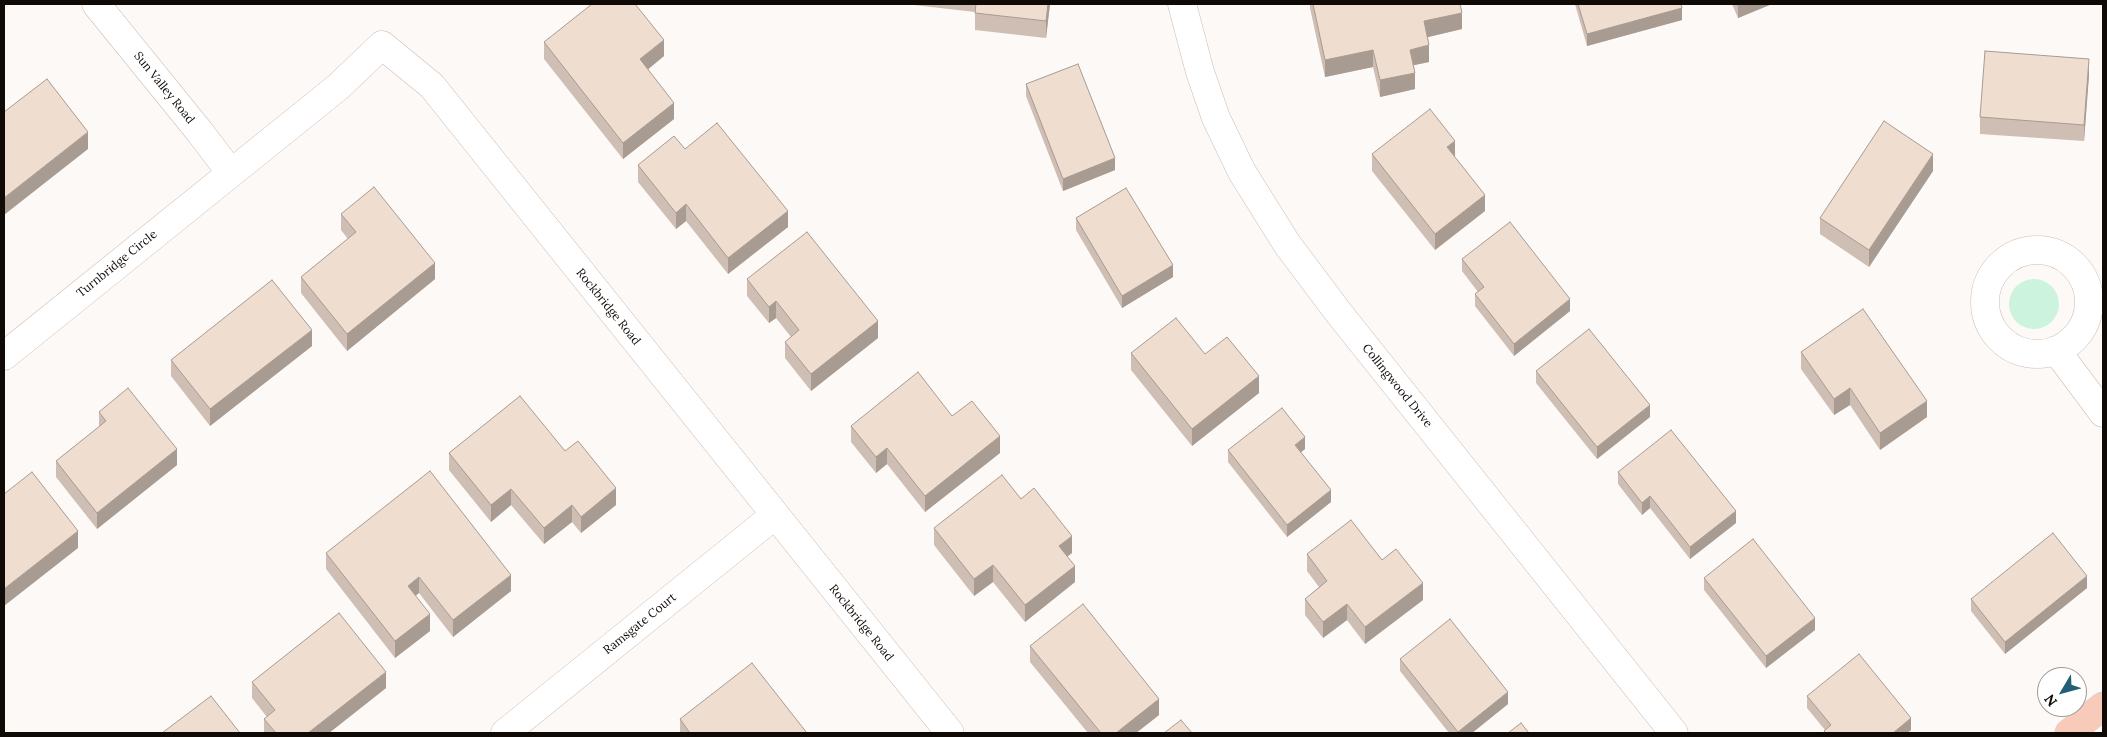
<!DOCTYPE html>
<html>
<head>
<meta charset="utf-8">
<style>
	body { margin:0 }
	#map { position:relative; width:2107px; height:737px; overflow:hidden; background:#fdf9f6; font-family:Lora,serif }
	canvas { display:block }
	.frame { position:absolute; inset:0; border:5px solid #100a06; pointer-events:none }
	.north { position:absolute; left:2037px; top:667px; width:50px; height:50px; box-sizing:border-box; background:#fff; border:1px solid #9f9d9b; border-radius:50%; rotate:233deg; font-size:14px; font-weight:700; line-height:20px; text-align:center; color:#100a06 }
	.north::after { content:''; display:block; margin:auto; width:18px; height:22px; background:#225f76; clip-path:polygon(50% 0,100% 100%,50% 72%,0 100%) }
</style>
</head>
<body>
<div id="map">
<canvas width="2107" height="737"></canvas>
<div class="frame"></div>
<div class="north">N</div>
</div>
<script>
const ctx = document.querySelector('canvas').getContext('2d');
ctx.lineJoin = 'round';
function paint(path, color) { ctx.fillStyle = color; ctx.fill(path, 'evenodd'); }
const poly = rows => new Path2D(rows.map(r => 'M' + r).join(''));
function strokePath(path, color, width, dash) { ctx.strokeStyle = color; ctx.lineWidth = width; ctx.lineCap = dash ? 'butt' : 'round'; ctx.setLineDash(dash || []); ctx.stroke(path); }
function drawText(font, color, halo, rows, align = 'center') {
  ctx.font = font + ' Lora,serif'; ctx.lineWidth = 4; ctx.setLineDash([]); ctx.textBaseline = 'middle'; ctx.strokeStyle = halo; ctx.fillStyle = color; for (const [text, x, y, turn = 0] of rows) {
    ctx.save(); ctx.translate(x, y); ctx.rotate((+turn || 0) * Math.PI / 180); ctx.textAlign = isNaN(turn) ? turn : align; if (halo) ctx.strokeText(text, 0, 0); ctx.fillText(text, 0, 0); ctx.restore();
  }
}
const green = poly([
	'2009 304a25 25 0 1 1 50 0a25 25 0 1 1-50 0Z'
]);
const minor = poly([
	[96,4,199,131,231,173],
	[1182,4,1200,72,1216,118,1242,172,1287,244,1338,312,1674,733],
	'1985 302a52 52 0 1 1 104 0a52 52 0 1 1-104 0Z',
	[2056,350,2103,413],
	[4,356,338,87,382,45,432,86,950,733],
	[505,733,775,515]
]);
const major = poly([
	[2069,733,2103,706]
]);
const wall = poly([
	[914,4,1050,4,1046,38,975,30,975,12,914,5],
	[1310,4,1460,4,1462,29,1428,37,1429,62,1414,65,1415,89,1380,97,1373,67,1325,77,1310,8],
	[1575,4,1681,4,1682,20,1587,46],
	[1732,4,1772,4,1738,18],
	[544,42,664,56,648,69,674,119,623,159,544,59],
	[2089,75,2084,141,1980,134,1980,117],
	[1026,84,1115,170,1063,191,1026,96],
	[685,149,788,227,728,274,686,221,676,229,638,182,638,165],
	[1372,154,1455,157,1485,211,1435,250,1372,171],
	[1933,171,1869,267,1820,234,1820,218],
	[341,214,435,279,347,351,301,293,301,277,348,239,341,230],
	[1076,218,1173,277,1122,308,1076,230],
	[1462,259,1570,311,1514,356,1475,306,1475,294,1478,292,1462,271],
	[747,279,878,338,811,391,785,358,785,342,791,337,776,318,769,323,747,296],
	[312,346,210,426,171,376,171,360],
	[1801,352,1927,417,1880,450,1850,405,1834,415,1801,369],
	[1131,353,1205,354,1259,393,1192,446,1131,370],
	[1536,371,1650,417,1597,459,1536,383],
	[99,412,177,465,97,529,56,477,56,461,99,427],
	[952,416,1000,453,925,512,887,464,876,473,851,442,851,426],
	[1305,449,1301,452,1331,502,1287,537,1228,462,1228,450],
	[565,451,616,505,581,533,572,522,544,544,511,505,491,522,449,470,449,453],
	[1618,472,1736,523,1690,559,1650,508,1642,515,1618,484],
	[1021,499,1072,553,1067,556,1075,582,1025,622,993,582,974,596,934,545,934,528],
	[326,553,511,591,453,637,419,593,415,596,430,631,395,658,326,569],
	[1307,554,1382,560,1423,600,1365,644,1347,620,1323,638,1305,615,1305,599,1319,587,1307,571],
	[1704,578,1815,630,1766,668,1704,590],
	[2087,588,2005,654,1971,611,1971,599],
	[1030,646,1159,715,1136,733,1088,733,1030,662],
	[1400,659,1508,704,1472,733,1449,733,1400,671],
	[252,682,386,688,329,733,264,733,264,719,267,717,252,698],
	[1807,696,1911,730,1907,733,1824,733,1824,731,1825,730,1807,708],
	[680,719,807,733,680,733]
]);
const shadedWall = poly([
	[1048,4,1050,4,1046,38,1046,21],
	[1744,4,1772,4,1738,18,1738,6],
	[1682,8,1682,20,1587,46,1587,34],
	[1462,13,1462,29,1424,38,1424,21],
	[664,40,664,56,640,76,640,59],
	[1429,45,1429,62,1410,66,1410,50],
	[1373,50,1373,67,1325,77,1325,60],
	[2089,59,2089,75,2084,141,2084,125],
	[1415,73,1415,89,1380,97,1380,80],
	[674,103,674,119,623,159,623,143],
	[88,132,88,149,4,215,4,198],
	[1455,141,1455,157,1447,147],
	[1933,154,1933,171,1869,267,1869,250],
	[1115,158,1115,170,1063,191,1063,179],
	[1485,195,1485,211,1435,250,1435,234],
	[686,204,686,221,676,229,676,213],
	[788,211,788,227,728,274,728,258],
	[435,263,435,279,347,351,347,334],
	[1173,265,1173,277,1122,308,1122,296],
	[1570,299,1570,311,1514,356,1514,344],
	[776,301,776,318,769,323,769,307],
	[878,321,878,338,811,391,811,374],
	[312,330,312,346,210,426,210,409],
	[1259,376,1259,393,1192,446,1192,429],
	[1850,388,1850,405,1834,415,1834,399],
	[1927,401,1927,417,1880,450,1880,433],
	[1650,405,1650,417,1597,459,1597,447],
	[1000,436,1000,453,925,512,925,496],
	[1305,437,1305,449,1295,457,1295,445],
	[887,448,887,464,876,473,876,457],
	[177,449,177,465,97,529,97,513],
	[616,488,616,505,581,533,581,517],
	[511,489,511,505,491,522,491,505],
	[1331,490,1331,502,1287,537,1287,525],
	[1650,496,1650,508,1642,515,1642,503],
	[572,505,572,522,544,544,544,528],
	[1736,511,1736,523,1690,559,1690,547],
	[78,531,78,548,4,606,4,589],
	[1072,536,1072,553,1059,563,1059,546],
	[993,565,993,582,974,596,974,579],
	[1075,566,1075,582,1025,622,1025,605],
	[511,575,511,591,453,637,453,620],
	[2087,576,2087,588,2005,654,2005,642],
	[419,577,419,593,408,602,408,586],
	[1423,583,1423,600,1365,644,1365,627],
	[1347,604,1347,620,1323,638,1323,622],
	[430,614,430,631,395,658,395,641],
	[1815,618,1815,630,1766,668,1766,656],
	[386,672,386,688,329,733,308,733],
	[1508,692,1508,704,1472,733,1458,733,1458,732],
	[1159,699,1159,715,1136,733,1116,733],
	[1911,718,1911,730,1907,733,1893,733]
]);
const building = poly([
	[592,4,635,4,664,40,640,59,674,103,623,143,544,42,592,4],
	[976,4,1048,4,1046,21,975,13,976,4],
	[1313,4,1460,4,1462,13,1424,21,1429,45,1410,50,1415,73,1380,80,1373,50,1325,60,1313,4],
	[1578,4,1681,4,1682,8,1587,34,1578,4],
	[1737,4,1744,4,1738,6,1737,4],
	[1985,51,2089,59,2084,125,1980,117,1985,51],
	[1078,64,1115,158,1063,179,1026,84,1078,64],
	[47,79,88,132,4,198,4,112,47,79],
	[1430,109,1455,141,1447,147,1485,195,1435,234,1372,154,1430,109],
	[1884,121,1933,154,1869,250,1820,218,1884,121],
	[717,123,788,211,728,258,686,204,676,213,638,165,674,136,685,149,717,123],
	[374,187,435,263,347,334,301,277,356,232,341,214,374,187],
	[1126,188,1173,265,1122,296,1076,218,1126,188],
	[1510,222,1570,299,1514,344,1475,294,1484,287,1462,259,1510,222],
	[807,232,878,321,811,374,785,342,799,330,776,301,769,307,747,279,807,232],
	[272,280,312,330,210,409,171,360,272,280],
	[1863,309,1927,401,1880,433,1850,388,1834,399,1801,352,1863,309],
	[1176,318,1205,354,1227,337,1259,376,1192,429,1131,353,1176,318],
	[1589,329,1650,405,1597,447,1536,371,1589,329],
	[918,372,952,416,972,401,1000,436,925,496,887,448,876,457,851,426,918,372],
	[128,388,177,449,97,513,56,461,106,421,99,412,128,388],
	[520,396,565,451,578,441,616,488,581,517,572,505,544,528,511,489,491,505,449,453,520,396],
	[1282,408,1305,437,1295,445,1331,490,1287,525,1228,450,1282,408],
	[1671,430,1736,511,1690,547,1650,496,1642,503,1618,472,1671,430],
	[430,471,511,575,453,620,419,577,408,586,430,614,395,641,326,553,430,471],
	[32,472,78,531,4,589,4,494,32,472],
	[1002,475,1021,499,1034,488,1072,536,1059,546,1075,566,1025,605,993,565,974,579,934,528,1002,475],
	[1351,520,1382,560,1396,549,1423,583,1365,627,1347,604,1323,622,1305,599,1327,581,1307,554,1351,520],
	[2053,533,2087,576,2005,642,1971,599,2053,533],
	[1753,539,1815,618,1766,656,1704,578,1753,539],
	[1083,604,1159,699,1116,733,1101,733,1030,646,1083,604],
	[339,613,386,672,308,733,276,733,264,719,275,710,252,682,339,613],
	[1450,619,1508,692,1458,732,1400,659,1450,619],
	[1859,654,1911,718,1893,733,1826,733,1824,731,1831,725,1807,696,1859,654],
	[752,663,807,733,690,733,680,719,752,663],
	[211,696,240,733,162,733,211,696],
	[1181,720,1192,733,1164,733,1181,720],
	[1521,723,1529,733,1508,733,1521,723]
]);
const streetNames = [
	["Sun Valley Road",164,88,51],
	["Turnbridge Circle",117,264,-39],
	["Rockbridge Road",608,307,51],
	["Collingwood Drive",1397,386,51],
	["Rockbridge Road",861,623,51],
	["Ramsgate Court",640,624,-39]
];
paint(green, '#ccf3de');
strokePath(minor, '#cfbcb0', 29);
strokePath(major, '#d4d3d2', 29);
strokePath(minor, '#fff', 28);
strokePath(major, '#f8cab9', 28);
paint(wall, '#cebeb3');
paint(shadedWall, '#a79b92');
paint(building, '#efddd0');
strokePath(building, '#a79b92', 1);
drawText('12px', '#100a06', '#fff', streetNames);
</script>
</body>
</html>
